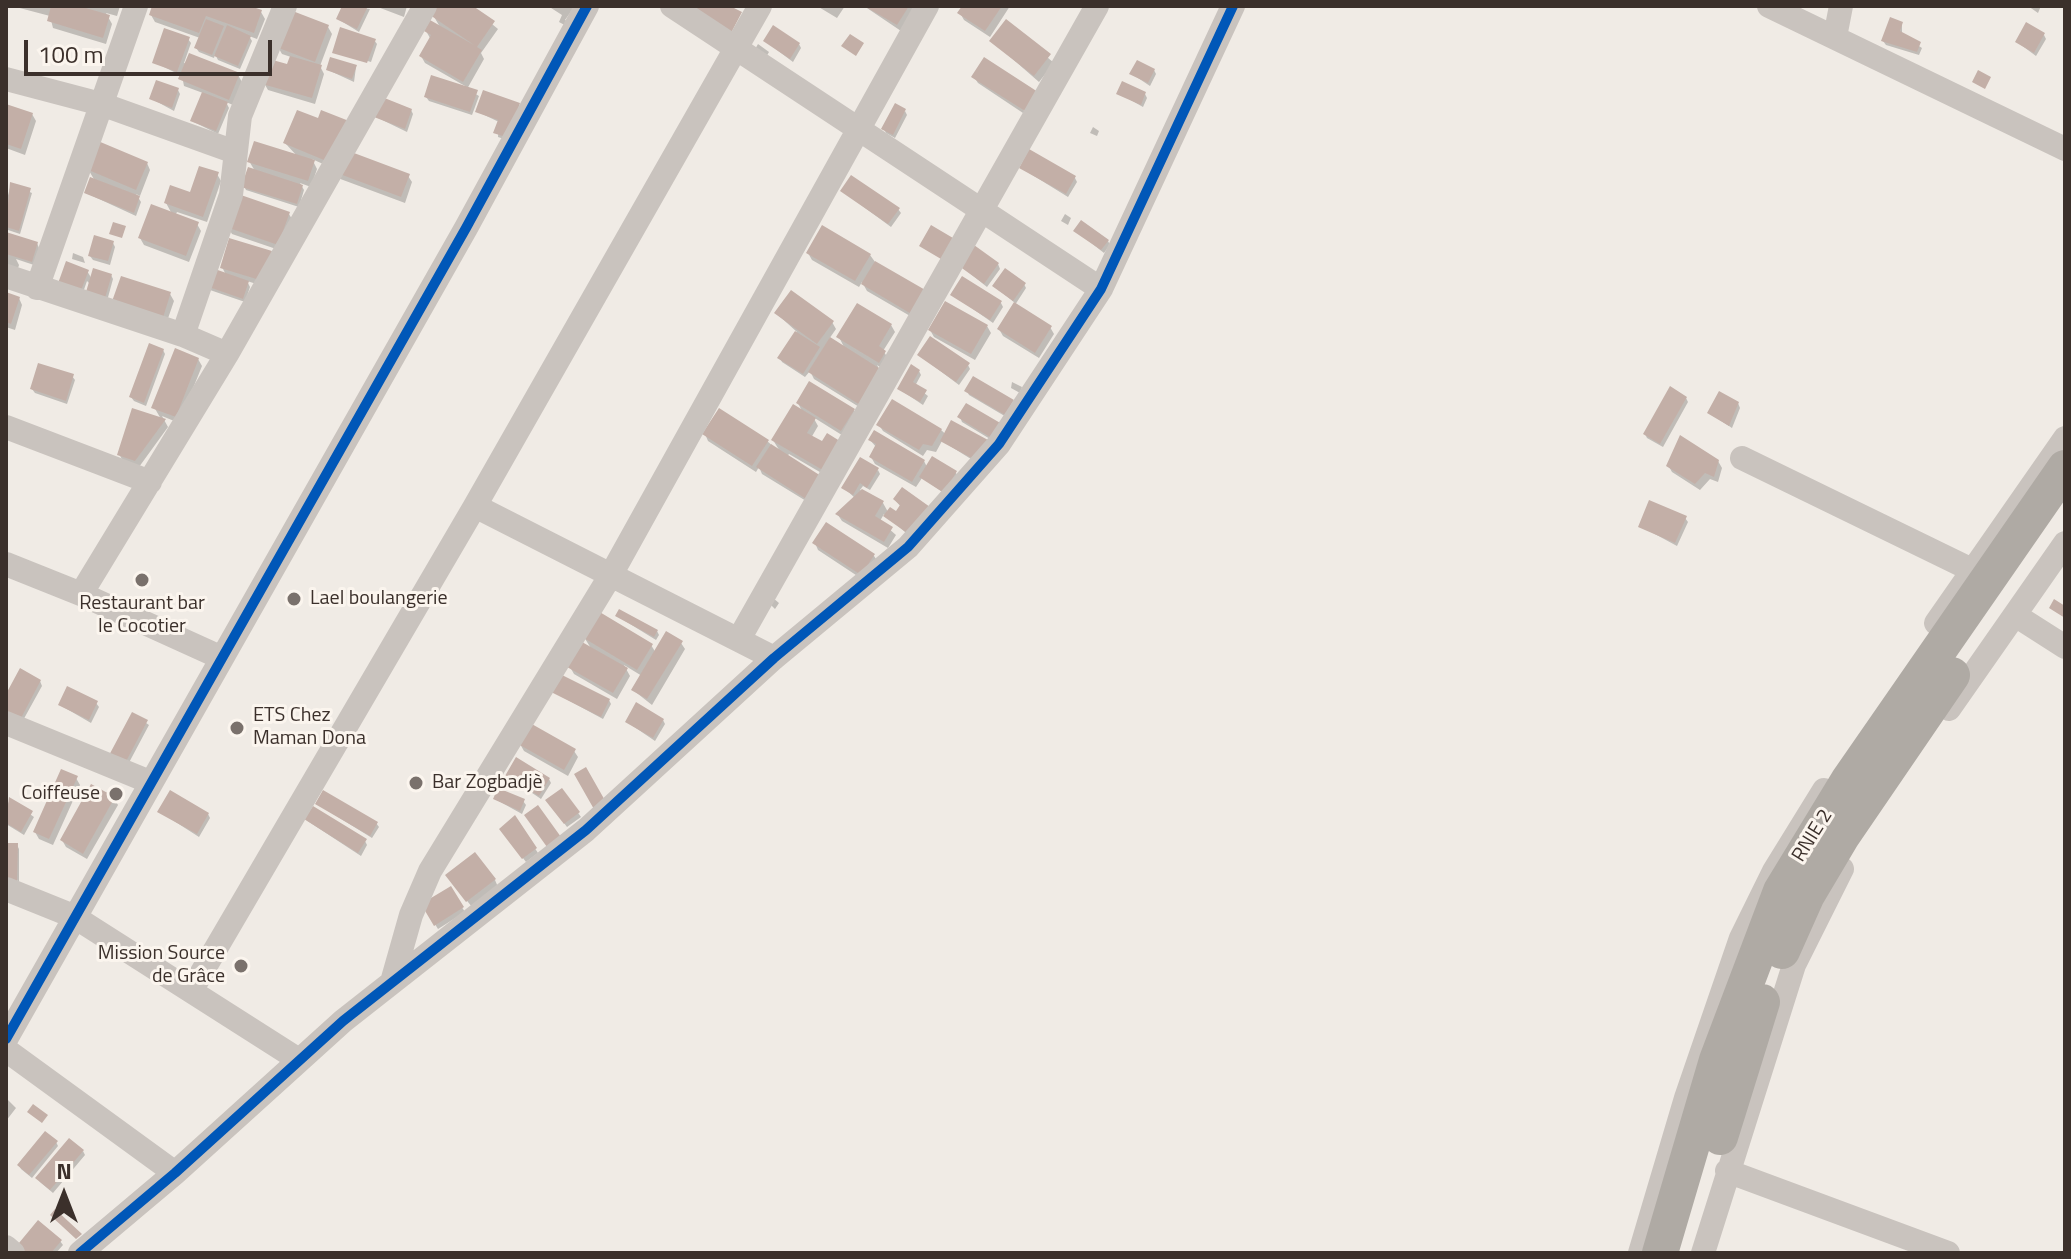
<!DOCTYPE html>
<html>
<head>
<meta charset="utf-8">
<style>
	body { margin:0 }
	#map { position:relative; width:2071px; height:1259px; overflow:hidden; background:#f0ebe5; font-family:"Titillium Web",sans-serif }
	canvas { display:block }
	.frame { position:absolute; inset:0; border:8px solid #3b302b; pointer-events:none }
	.north { position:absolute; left:24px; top:1155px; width:80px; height:80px; -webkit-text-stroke:6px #fbf5ee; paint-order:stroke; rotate:0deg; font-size:22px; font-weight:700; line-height:32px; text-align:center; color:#3b302b }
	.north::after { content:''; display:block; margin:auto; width:28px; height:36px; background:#3b302b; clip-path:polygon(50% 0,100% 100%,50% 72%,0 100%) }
	.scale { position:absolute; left:24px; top:40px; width:248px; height:36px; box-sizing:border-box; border:4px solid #3b302b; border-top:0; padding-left:10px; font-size:24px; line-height:28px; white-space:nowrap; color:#3b302b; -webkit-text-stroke:6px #fbf5ee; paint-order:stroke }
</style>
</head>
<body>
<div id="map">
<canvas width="2071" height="1259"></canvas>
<div class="frame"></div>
<div class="north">N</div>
<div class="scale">100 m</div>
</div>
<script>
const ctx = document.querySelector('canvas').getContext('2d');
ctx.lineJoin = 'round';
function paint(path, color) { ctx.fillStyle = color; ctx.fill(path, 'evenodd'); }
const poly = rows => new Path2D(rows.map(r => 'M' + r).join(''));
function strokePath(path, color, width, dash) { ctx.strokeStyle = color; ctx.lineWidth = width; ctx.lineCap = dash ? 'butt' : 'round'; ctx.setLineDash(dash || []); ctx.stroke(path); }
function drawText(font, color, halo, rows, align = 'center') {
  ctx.font = font + ' "Titillium Web",sans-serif'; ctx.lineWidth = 6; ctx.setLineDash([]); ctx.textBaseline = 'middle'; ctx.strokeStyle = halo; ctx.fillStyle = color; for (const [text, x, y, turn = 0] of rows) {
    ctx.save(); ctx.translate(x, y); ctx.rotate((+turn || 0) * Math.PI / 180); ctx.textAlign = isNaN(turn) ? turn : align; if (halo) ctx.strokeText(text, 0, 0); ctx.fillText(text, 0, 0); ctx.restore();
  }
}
const shadow = poly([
	[12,6,120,6,117,16,106,13,112,24,106,44,53,28,50,16],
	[154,6,244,6,261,12,265,19,257,39,249,36,252,41,240,69,218,60,215,54,214,58,199,52,196,48,200,38,155,22,151,15],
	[345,6,370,9,359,32,338,19],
	[375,6,407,6,404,17],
	[439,6,470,6,498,29,481,53,484,59,467,89,479,96,472,115,429,101,426,97,465,86,425,63,421,56,430,38,426,31,440,27,433,15],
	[548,6,575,6,565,20,571,23,570,28,559,22,562,15],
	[817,6,845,6,837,18],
	[864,6,916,6,901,31],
	[965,6,1010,6,990,37,964,20,960,13],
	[2028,6,2041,6,2038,13],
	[1006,22,1054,63,1039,82,992,41],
	[1902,24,1902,35,1922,48,1919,55,1886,45,1883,41],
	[328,27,332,34,320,66,324,74,315,104,268,90,264,83,289,66,291,57,282,54,278,47],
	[2044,35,2046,39,2036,56,2017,42],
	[188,39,191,43,184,63,238,75,242,82,233,105,226,102,229,108,218,134,192,121,203,93,184,86,182,76,154,62],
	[374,40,377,44,371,62,335,51],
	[765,41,799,44,801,48,793,62],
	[758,44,769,52,765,59,754,51],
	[985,60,1029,117,978,83,974,77],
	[356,67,354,82,328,70],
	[1154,70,1156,74,1150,86,1132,74],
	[178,90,180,94,174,111,152,99],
	[484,93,510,141,498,137,499,122,478,112],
	[1118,93,1145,94,1147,98,1143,107],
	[6,106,32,114,36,121,25,155,6,148],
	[411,110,413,114,407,132,376,117],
	[905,111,907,115,895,138,886,133,884,129],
	[298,112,335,168,408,176,412,182,405,203,335,177,334,169,312,159,317,169,311,187,300,183,304,190,299,207,246,190,244,186,255,171,249,161,298,157,285,143],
	[1093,127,1099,131,1097,136,1090,133],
	[147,163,150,170,140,196,136,194,141,202,136,216,86,193,95,181,88,169],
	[1021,168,1075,178,1077,182,1068,197],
	[217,174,221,181,207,222,177,212,175,216,197,224,201,231,189,262,144,245,140,238,172,214,166,203,191,195],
	[11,184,32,193,20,234,8,230,7,234,37,243,39,248,34,265,16,259,19,265,15,278,6,275,6,203],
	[842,191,898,209,901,213,891,227],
	[289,214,293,221,282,251,232,234,228,227],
	[1065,214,1071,218,1068,225,1061,221],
	[1076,231,1108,241,1110,245,1104,253],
	[113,243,115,247,110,265,93,260,90,256],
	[73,253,83,257,85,263,72,259],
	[271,253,266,287,247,281,250,287,245,302,210,290,208,286,226,275,222,267],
	[808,253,870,255,917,320,867,291,862,282,859,287,812,260],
	[998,264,1000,269,987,287,962,267],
	[87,271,92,279,111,275,113,279,107,301,87,281,80,301,60,293],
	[1024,284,1026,288,1015,305,1050,327,1054,334,1039,358,1003,336,999,329,1015,303,994,286],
	[170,294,174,301,164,330,116,314],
	[6,295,19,298,22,305,15,330,6,327],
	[953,295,1001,303,1003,307,993,323],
	[777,314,832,322,836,329,829,339,845,349,839,337,891,325,895,332,883,351,889,359,883,369,877,365,884,378,864,410,814,379,810,371,805,377,782,362,780,358,797,332],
	[987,326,991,333,975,360,934,337,930,330],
	[163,350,165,354,146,406,134,401,131,397],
	[919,355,968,365,970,369,959,385],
	[198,359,202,366,179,423,162,416,168,427,139,467,123,461,119,454,161,419,154,407],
	[919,371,921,375,915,386,928,396,923,405,899,389],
	[72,376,75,380,67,404,35,393,32,389],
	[974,379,1008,418,969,395,967,391],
	[1012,382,1022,387,1020,393,1011,388],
	[1686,398,1688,402,1663,447,1647,438,1645,434],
	[798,403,854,411,858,417,845,437,813,417,818,426,811,438,830,478,789,454,787,457,811,504,762,474,759,467,756,472,708,441,705,434,767,441,781,453,773,440,803,413],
	[1738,403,1740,408,1732,428,1709,413],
	[967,406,995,442,962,422,960,417],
	[879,425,941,430,979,464,942,441,936,452,927,450,923,456,883,431],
	[870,440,924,461,927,467,956,473,958,477,947,495,922,478,916,487,875,464,871,457,877,448],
	[1718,461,1722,468,1718,482,1710,479,1700,490,1672,472,1668,465],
	[878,470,880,474,870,490,863,486,860,490,883,503,888,512,896,513,901,507,895,500,902,490,912,538,884,514,880,521,896,535,888,548,842,521,838,515,855,498,844,488],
	[1685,518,1688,522,1677,546,1640,526],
	[815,543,874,556,878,562,865,581,818,550],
	[773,598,779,603,775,609,770,604],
	[617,616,657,631,659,635,656,640],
	[584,637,651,645,656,653,681,643,685,649,652,705,633,690,642,676,624,665,630,676,617,699,574,674,570,667,592,650],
	[40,681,42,686,21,724,6,698],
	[553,692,609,700,611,704,603,719],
	[96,703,99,707,91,723,60,705],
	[133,714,149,725,124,772],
	[663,720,665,724,655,741,627,722],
	[520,744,574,751,578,757,568,776,524,751],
	[507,776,549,779,551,783,541,799],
	[76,778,80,785,53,845,39,839,35,832],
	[562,790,581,817,567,827,550,804],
	[114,798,118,805,87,859,66,847,62,840],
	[495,799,523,801,526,805,522,814],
	[10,800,34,817,24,835,6,824,6,807],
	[317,804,376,823,379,827,372,838],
	[160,812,208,814,210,818,199,837],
	[515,818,538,853,526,862,504,833],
	[306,820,365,841,367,845,361,856],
	[6,845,17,845,19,849,19,886],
	[495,880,498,887,472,907,452,882],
	[450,889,465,912,438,929,423,905],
	[6,1098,16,1108,6,1121],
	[56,1142,58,1146,32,1178,21,1169,19,1165],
	[83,1151,85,1155,53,1193,40,1182,38,1178],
	[60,1241,63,1245,56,1253,18,1253]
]);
const building = poly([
	[51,6,79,6,110,15,103,38,47,21],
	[152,6,250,6,262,10,254,33,206,16,199,33,149,15],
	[342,6,368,6,357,29,336,19],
	[437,6,473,6,495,21,477,47,482,50,463,82,419,56,431,35,424,31,430,20,474,45,430,15],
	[681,6,730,6,742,12,730,35],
	[864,6,909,6,897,25],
	[962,6,1002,6,985,31,957,13],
	[290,10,329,25,315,62,276,47],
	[1890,17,1903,22,1900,31,1921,42,1917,52,1881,41],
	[206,19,224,26,212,55,194,48],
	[1006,19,1051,54,1034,76,989,41],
	[2026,22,2045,33,2034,53,2015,42],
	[227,25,251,36,238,66,214,56],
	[773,25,800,43,790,59,763,41],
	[340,27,376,39,367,63,332,53],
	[164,28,190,37,177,72,152,63],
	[850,34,864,43,856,56,841,46],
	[189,53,240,73,229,100,178,79],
	[290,56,322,65,312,98,262,84,269,59,287,64],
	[330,57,357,65,352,79,326,70],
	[984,57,1038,92,1025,111,971,77],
	[1137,60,1155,69,1148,83,1129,74],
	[1978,70,1991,77,1985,89,1972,82],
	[431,75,478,90,470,112,424,97],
	[156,80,179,88,172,108,149,99],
	[1122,81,1146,92,1141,105,1116,94],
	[483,90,520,103,509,138,493,133,498,120,475,112],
	[202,92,228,102,216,131,190,121],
	[382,97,412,109,405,129,374,117],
	[895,103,906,109,893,135,881,129],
	[6,104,33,113,21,149,6,144],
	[297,110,318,118,321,110,349,121,331,163,283,143],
	[98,141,148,162,136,190,86,169],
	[254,141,315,160,308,181,247,162],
	[1029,149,1076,176,1066,194,1019,168],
	[354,153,410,174,401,197,329,170],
	[199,166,219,172,203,217,164,203,170,185,190,192],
	[248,167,303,185,297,204,241,187],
	[851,175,900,208,888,224,840,191],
	[90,177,140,196,134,213,84,193],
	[10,182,31,188,19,231,6,227],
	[238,194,290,212,278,245,226,227],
	[151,204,199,222,186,256,138,238],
	[1081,220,1109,240,1101,250,1073,231],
	[113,222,126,226,122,238,109,234],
	[822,225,871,254,855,281,806,253],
	[931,225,953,238,941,259,919,246],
	[6,232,38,242,32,262,6,254],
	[94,235,114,241,108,261,88,256],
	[229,238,272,251,263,281,220,268],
	[974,245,999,263,984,284,959,266],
	[66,261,89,270,78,298,56,289],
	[875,261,927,291,913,315,861,284],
	[93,268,112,274,105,298,86,292],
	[212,268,249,281,243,299,206,286],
	[1005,268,1026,283,1013,301,992,286],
	[121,276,171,292,161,324,110,307],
	[962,276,1002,301,990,320,950,295],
	[791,290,834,321,817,344,774,313],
	[6,292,20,297,11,324,6,322],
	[945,301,988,325,971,354,928,330],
	[1014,302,1052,326,1035,353,997,329],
	[857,303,892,324,879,346,886,351,879,363,836,337],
	[795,331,820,347,803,374,777,358],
	[930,336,970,363,956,382,917,355],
	[830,337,882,370,860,405,808,372],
	[149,343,164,349,144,403,129,397],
	[175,348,199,358,176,417,151,408],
	[38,363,74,374,66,401,30,389],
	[911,364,920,370,913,382,927,390,920,402,897,389],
	[973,376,1014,400,1005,415,964,391],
	[809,381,855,409,841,431,796,403],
	[1670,386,1687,397,1660,444,1643,434],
	[1719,391,1739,402,1729,426,1707,413],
	[892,399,942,429,932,446,923,444,919,450,876,425],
	[966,403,1002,424,993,439,957,417],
	[793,404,816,418,807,433,822,441,827,433,843,443,826,472,771,440],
	[132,408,166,419,135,461,117,455],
	[719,408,769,440,752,466,702,434],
	[951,420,988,440,977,461,940,441],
	[874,430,925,460,912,482,869,457,876,444,868,440],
	[1680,435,1719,460,1714,477,1705,473,1695,484,1666,466],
	[771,444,821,476,806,499,756,467],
	[932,456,957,471,944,493,919,477],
	[860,457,879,468,867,488,860,483,853,495,841,488],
	[902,487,930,507,910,535,883,516,890,507,896,511,900,505,893,499],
	[862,489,884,501,875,516,893,527,884,542,835,514],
	[1649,500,1687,516,1675,543,1638,527],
	[826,522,875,554,861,575,812,543],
	[2054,599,2065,606,2065,618,2049,608],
	[619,609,658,630,654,637,615,616],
	[598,611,653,644,637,670,582,637],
	[666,631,683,641,647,699,631,690],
	[582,642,628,668,613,693,567,667],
	[20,668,41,680,19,722,6,715,6,694],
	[560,674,610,699,601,717,551,692],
	[67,686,98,701,89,720,58,705],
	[636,702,664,719,653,738,625,722],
	[132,712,148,720,122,769,106,761],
	[530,723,576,749,564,770,518,744],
	[516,757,550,778,539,796,505,776],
	[586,767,607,804,595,811,574,774],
	[61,769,78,776,49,839,33,832],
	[91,784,115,797,83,854,60,840],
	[498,788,525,799,520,811,493,799],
	[562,788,580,812,564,824,545,800],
	[170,790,209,813,197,834,157,812],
	[323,790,378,822,370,836,315,804],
	[9,797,33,811,21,832,6,823],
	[538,805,561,837,547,847,524,815],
	[313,806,367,839,358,853,304,819],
	[515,815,537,848,522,859,499,829],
	[6,843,18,843,17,883,6,882],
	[475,852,496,879,466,902,445,875],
	[451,886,464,907,434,926,421,904],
	[33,1104,48,1115,42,1123,27,1112],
	[45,1131,58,1141,29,1175,17,1165],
	[69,1138,84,1150,50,1190,35,1178],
	[55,1209,82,1234,76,1239,50,1215],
	[38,1220,62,1240,51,1253,18,1253,14,1249]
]);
const minor = poly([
	[672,6,1101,289],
	[1769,6,2065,149],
	[1835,37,1841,6],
	[6,79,101,104,235,152],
	[6,276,183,335,227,354],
	[37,288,136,6],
	[183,335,231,195,240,116,285,6],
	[6,427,150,482],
	[1742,458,1972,570],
	[475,506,774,658],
	[6,564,81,594,222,658],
	[81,594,227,354,425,6],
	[2015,615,2065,647],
	[1936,623,2065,438],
	[739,639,1097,6],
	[1949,709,2065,543],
	[6,723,150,782],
	[6,889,73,916,299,1060],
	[392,982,411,915,430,871,612,573,927,6],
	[191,991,475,506,760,6],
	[6,1039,466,228,587,6],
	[6,1050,175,1173],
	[1727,1171,1948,1253],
	[6,1247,13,1253],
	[80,1253,175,1173,343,1021,586,830,774,658,908,547,999,444,1101,289,1233,6],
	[1640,1253,1686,1098,1741,938,1774,871,1824,790],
	[1703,1253,1794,965,1842,869]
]);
const highway = poly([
	[1782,951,1807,895,1842,836,1952,675],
	[1720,1137,1762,1002],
	[1660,1253,1717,1060,1781,891,1848,781,2065,468]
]);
const cycleway = poly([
	[6,1039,466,228,587,6],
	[80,1253,175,1173,343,1021,586,830,774,658,908,547,999,444,1101,289,1233,6]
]);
const markers = [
	[142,580,8,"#7a716c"],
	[294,599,8,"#7a716c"],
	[237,728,8,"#7a716c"],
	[416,783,8,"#7a716c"],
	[116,794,8,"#7a716c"],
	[241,966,8,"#7a716c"]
];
const poiNames = [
	["Lael boulangerie",310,599],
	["Restaurant bar",142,604,"center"],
	["le Cocotier",142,627,"center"],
	["ETS Chez",253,716],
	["Maman Dona",253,739],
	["Bar Zogbadjè",432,783],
	["Coiffeuse",100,794,"right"],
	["Mission Source",225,954,"right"],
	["de Grâce",225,977,"right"]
];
const streetNames = [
	["RNIE 2",1813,836,-58]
];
paint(shadow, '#0003');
paint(building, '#c3afa7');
strokePath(minor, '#c9c3be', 24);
strokePath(highway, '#afaaa4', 36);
strokePath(cycleway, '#0057b8', 10);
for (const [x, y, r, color] of markers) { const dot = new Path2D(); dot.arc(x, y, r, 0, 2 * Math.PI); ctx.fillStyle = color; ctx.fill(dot); strokePath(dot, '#fbf5ee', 3); }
drawText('20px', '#3b302b', '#fbf5ee', poiNames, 'left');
drawText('20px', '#3b302b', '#fbf5ee', streetNames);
</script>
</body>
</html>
